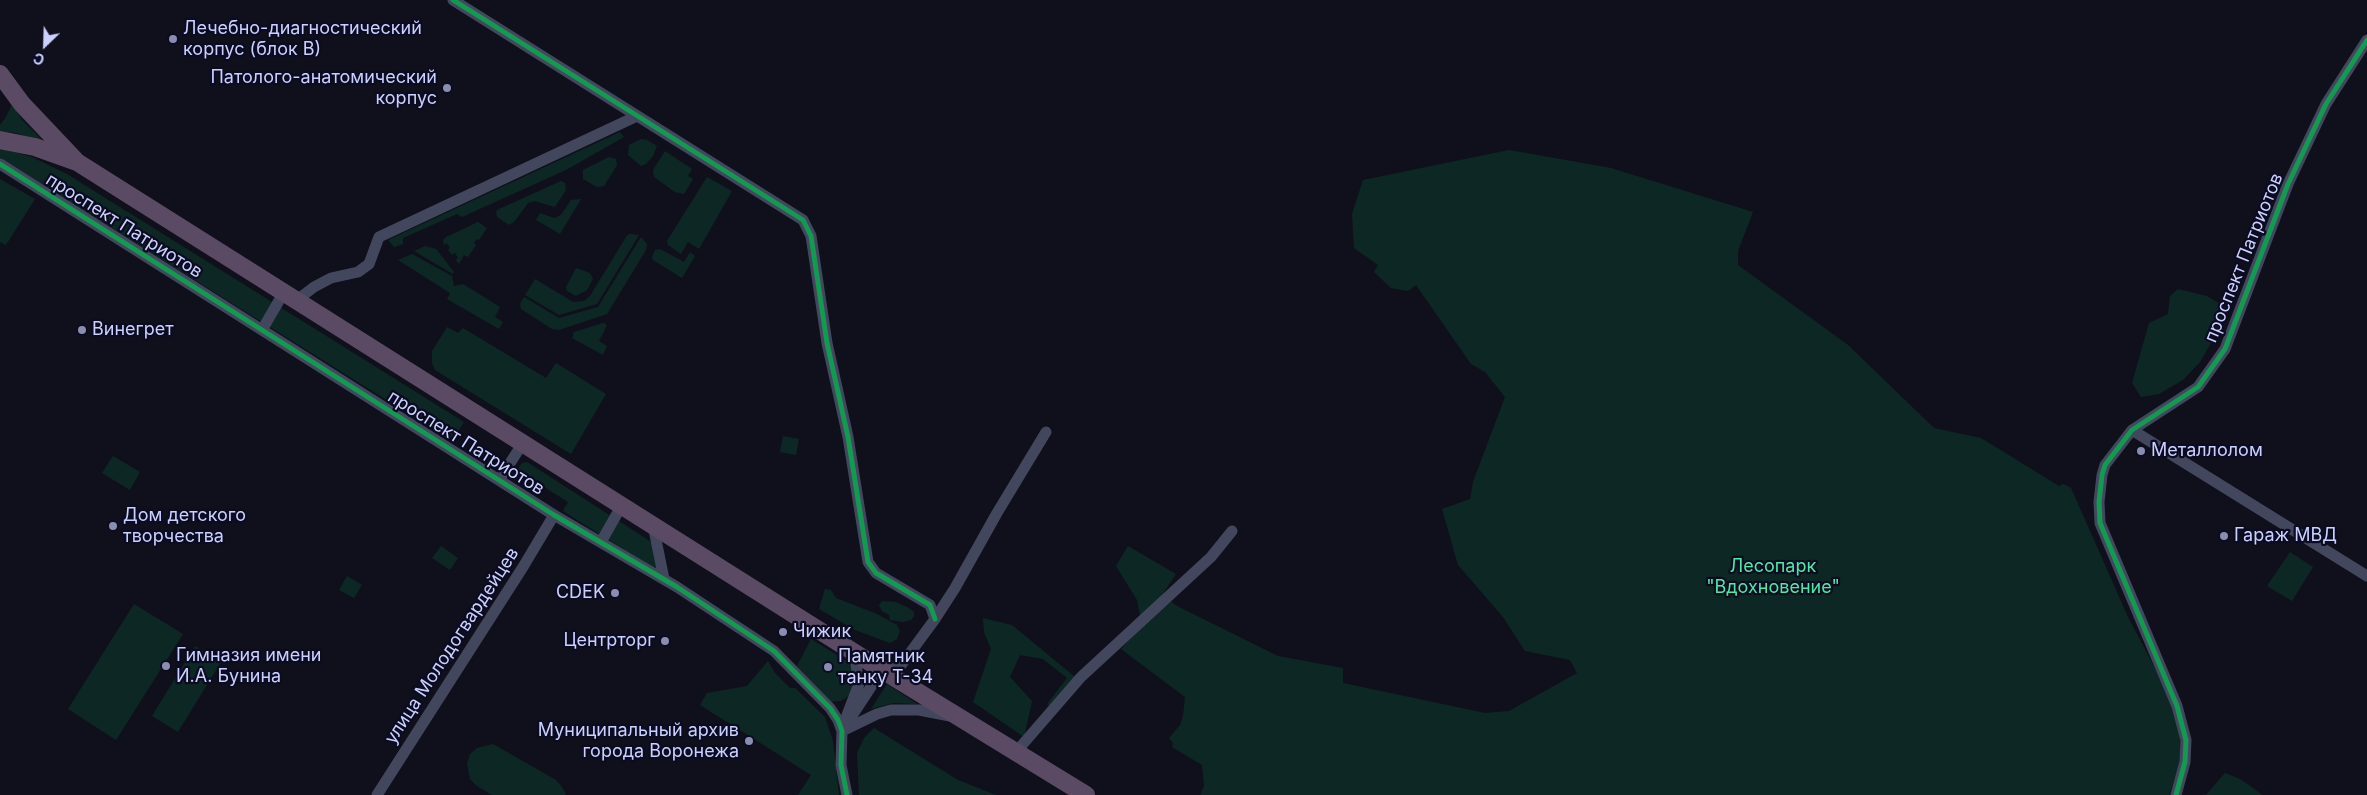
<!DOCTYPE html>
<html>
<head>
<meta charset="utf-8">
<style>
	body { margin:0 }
	#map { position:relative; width:2367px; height:795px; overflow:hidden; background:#10101c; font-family:Inter,sans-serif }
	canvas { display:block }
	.north { position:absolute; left:20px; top:20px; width:50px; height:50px; -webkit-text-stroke:4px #0b0c21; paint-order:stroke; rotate:204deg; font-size:14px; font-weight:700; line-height:20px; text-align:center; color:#cbd0ff }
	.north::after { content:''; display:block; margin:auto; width:18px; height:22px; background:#cbd0ff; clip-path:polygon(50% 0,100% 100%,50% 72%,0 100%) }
</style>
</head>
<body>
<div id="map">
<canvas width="2367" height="795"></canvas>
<div class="north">С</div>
</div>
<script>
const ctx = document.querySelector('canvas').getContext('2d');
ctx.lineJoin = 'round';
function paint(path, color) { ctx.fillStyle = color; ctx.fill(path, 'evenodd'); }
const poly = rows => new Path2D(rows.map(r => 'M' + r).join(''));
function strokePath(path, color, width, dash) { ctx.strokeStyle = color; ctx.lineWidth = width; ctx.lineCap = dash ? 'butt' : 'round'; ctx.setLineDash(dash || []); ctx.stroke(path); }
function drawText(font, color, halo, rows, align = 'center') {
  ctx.font = font + ' Inter,sans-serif'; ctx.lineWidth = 4.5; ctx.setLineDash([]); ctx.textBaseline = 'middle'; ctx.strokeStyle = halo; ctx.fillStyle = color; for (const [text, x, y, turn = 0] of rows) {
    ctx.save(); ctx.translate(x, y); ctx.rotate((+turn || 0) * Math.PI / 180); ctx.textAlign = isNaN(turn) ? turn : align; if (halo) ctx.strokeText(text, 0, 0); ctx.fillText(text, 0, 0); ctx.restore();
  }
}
const green = poly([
	[12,104,22,120,45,143,16,133,0,131,0,125,6,117],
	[620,132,624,137,566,170,462,217,457,214,403,238,403,244,394,247,388,240],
	[641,139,647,140,657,146,653,156,646,164,641,166,628,155,629,145],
	[0,148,32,157,67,174,464,422,452,441,0,158],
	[1509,150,1611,168,1753,212,1738,251,1738,265,1848,345,1934,428,1981,438,2059,486,2063,484,2071,488,2128,617,2167,691,2180,730,2180,765,2169,795,1200,795,1204,786,1202,765,1172,747,1173,743,1169,738,1180,725,1183,716,1185,697,1121,649,1142,626,1137,600,1116,566,1128,546,1176,574,1162,595,1177,606,1278,656,1343,668,1343,683,1485,713,1509,711,1577,673,1570,660,1525,651,1503,617,1458,565,1442,509,1470,499,1473,482,1505,397,1485,372,1471,364,1416,285,1408,291,1391,288,1374,272,1378,265,1354,248,1352,214,1363,180],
	[665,151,692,169,688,176,693,179,684,194,675,192,654,177,653,170],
	[609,157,616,159,617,165,604,186,597,187,583,179,583,170],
	[707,177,732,191,699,249,688,242,681,254,668,245,667,241],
	[0,179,35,199,6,245,0,242],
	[561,181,565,183,566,190,555,207,535,201,528,203,514,222,509,225,497,217,496,211,499,209],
	[581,199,560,234,536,220,540,213,554,218,561,215,571,200],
	[478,222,487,228,479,240,477,239,474,243,476,245,468,257,464,255,459,264,456,260,458,258,455,253,452,255,448,250,450,248,447,243,444,245,443,240,446,237],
	[629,234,639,235,597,304,559,315,525,295,535,279,573,302,584,301,590,296,626,237],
	[641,237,647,244,646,250,607,314,559,330,552,329,521,309,520,304,524,297,559,318,598,307],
	[425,246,436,249,454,272,453,274,414,251],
	[660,249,684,262,690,252,695,256,682,278,653,260,652,257,655,250],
	[412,254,452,276,454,286,463,284,500,307,495,317,503,322,499,329,447,299,450,293,398,260],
	[576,268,590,273,593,279,587,290,576,296,567,291,566,287],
	[2178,289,2207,296,2230,310,2200,362,2183,380,2159,394,2141,397,2132,383,2149,323,2168,314,2170,296],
	[606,322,604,324,607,325,599,341,607,346,603,355,572,338,574,332],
	[447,327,458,333,463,328,546,378,556,363,606,394,571,454,435,370,432,363,432,351],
	[783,436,799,439,796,455,780,452],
	[113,456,140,472,130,490,102,473],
	[527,462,656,545,669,578,563,511,568,502,517,470,522,463],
	[441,546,458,558,450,570,432,558],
	[2290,552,2313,567,2292,601,2267,586],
	[347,576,362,585,354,598,339,590],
	[825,589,831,590,836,598,877,614,897,625,900,631,897,639,890,643,855,630,819,609],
	[882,601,896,602,909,608,914,612,914,616,911,620,903,622,890,620,889,615,882,611,879,605],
	[134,604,183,634,116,740,68,709],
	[983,618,1012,625,1075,677,1051,707,1047,704,1067,678,1043,659,1020,655,1010,677,1032,701,1024,737,973,702,991,649,984,632],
	[811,639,848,662,857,677,853,693,841,701,829,702,797,666],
	[195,646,221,662,178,732,152,716],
	[768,661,775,673,790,688,795,688,825,717,833,741,839,795,798,795,811,775,700,705,707,693,747,686],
	[887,684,917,704,893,703,871,709],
	[874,728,958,780,996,795,859,795,857,753,864,738],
	[493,744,556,780,562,787,566,795,492,795,477,786,470,779,467,763,470,754,477,748],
	[2225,773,2240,779,2263,795,2206,795]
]);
const minor = poly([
	[453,0,803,220,811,236,827,343,848,437,868,562,876,573,930,605,935,619],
	[0,164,554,515,677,587,774,651,830,708,838,720,842,731,841,765,847,795],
	[297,300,314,287,331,278,358,272,369,264,379,237,637,116],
	[262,330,284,292],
	[2132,430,2367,576],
	[499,480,523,443],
	[653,525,664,579],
	[601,542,622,505],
	[847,715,859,684,854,652],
	[844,730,877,714,891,710,919,710,950,716],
	[842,731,882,670,899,668,935,619,955,588,997,513,1046,432],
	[1016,752,1081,677,1211,557,1232,531],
	[377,795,523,567,554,515],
	[2176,795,2185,762,2186,740,2177,706,2100,523,2099,502,2102,475,2105,465,2132,430,2198,387,2225,349,2288,184,2326,104,2367,40]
]);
const highway = poly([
	[0,74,22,104,75,160],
	[0,140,35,147,77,162,882,670,1086,795]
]);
const cycleway = poly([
	[453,0,803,220,811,236,827,343,848,437,868,562,876,573,930,605,935,619],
	[0,164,554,515,677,587,774,651,830,708,838,720,842,731,841,765,847,795],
	[2176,795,2185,762,2186,740,2177,706,2100,523,2099,502,2102,475,2105,465,2132,430,2198,387,2225,349,2288,184,2326,104,2367,40]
]);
const markers = [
	[173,39,5,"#8a8db0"],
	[447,88,5,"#8a8db0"],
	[82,330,5,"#8a8db0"],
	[2141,451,5,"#8a8db0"],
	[113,526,5,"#8a8db0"],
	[2224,536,5,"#8a8db0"],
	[615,593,5,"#8a8db0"],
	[783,632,5,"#8a8db0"],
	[665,641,5,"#8a8db0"],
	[166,666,5,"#8a8db0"],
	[828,667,5,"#8a8db0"],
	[749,741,5,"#8a8db0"]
];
const poiNames = [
	["Лечебно-диагностический",183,29],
	["корпус (блок В)",183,50],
	["Патолого-анатомический",437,78,"right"],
	["корпус",437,99,"right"],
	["Винегрет",92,330],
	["Металлолом",2151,451],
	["Дом детского",123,516],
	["творчества",123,537],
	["Гараж МВД",2234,536],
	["CDEK",605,593,"right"],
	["Чижик",793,632],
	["Центрторг",655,641,"right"],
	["Гимназия имени",176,656],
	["И.А. Бунина",176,677],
	["Памятник",838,657],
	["танку Т-34",838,678],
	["Муниципальный архив",739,731,"right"],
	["города Воронежа",739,752,"right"]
];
const streetNames = [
	["проспект Патриотов",124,226,32],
	["проспект Патриотов",2244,258,-68],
	["проспект Патриотов",466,443,32],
	["улица Молодогвардейцев",452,646,-57]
];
const parkNames = [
	["Лесопарк",1773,567],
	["\"Вдохновение\"",1773,588]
];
paint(green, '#0d2824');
strokePath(minor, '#43475e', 11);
strokePath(highway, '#5b4a64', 18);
strokePath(cycleway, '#139951', 5);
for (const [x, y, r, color] of markers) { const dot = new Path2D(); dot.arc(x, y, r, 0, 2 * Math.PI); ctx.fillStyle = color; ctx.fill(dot); strokePath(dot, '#0b0c21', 2); }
drawText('18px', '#cbd0ff', '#0b0c21', poiNames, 'left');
drawText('18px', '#cbd0ff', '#0b0c21', streetNames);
drawText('18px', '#4deaa4', '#0b0c21', parkNames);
</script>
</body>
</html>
